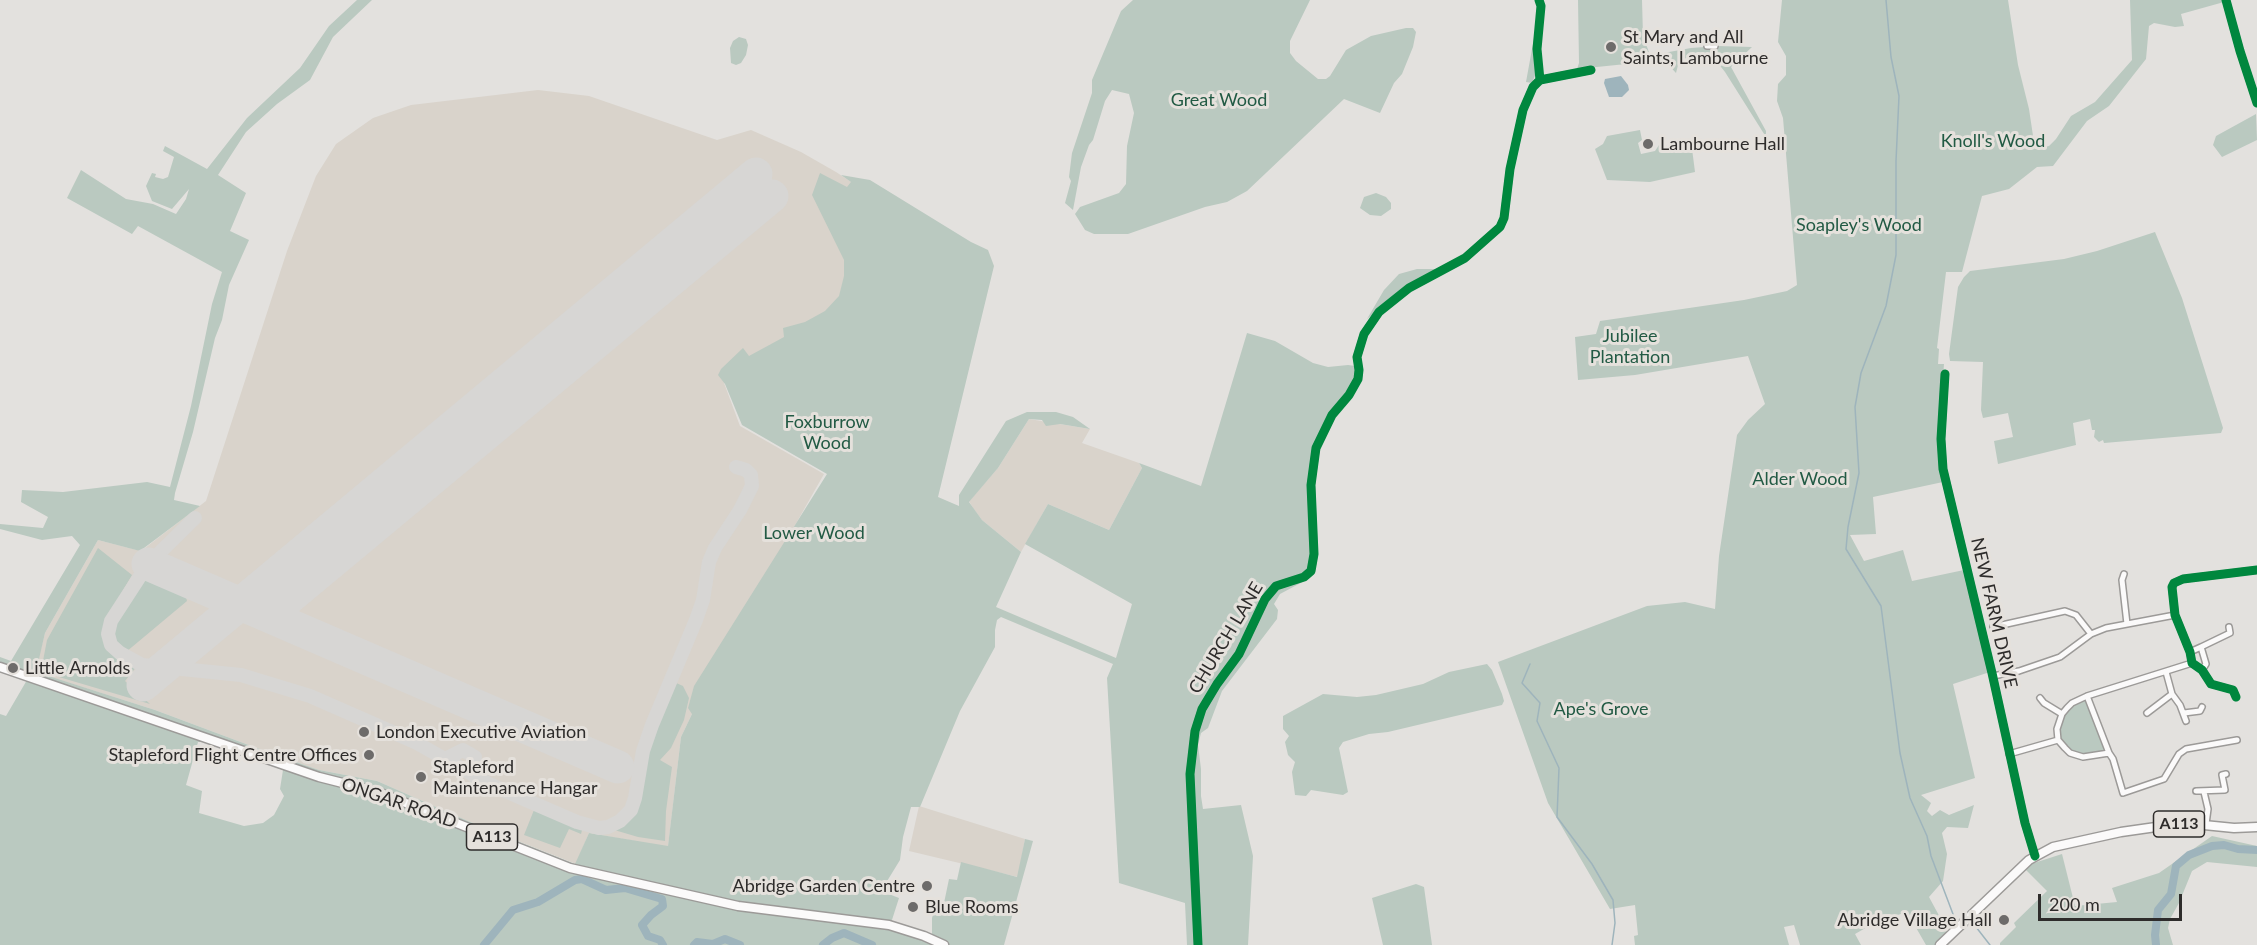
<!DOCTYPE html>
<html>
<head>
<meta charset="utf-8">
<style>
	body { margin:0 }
	#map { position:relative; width:2257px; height:945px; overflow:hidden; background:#e3e1de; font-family:Lato,sans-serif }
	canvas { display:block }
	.scale { position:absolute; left:2038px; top:894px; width:144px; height:27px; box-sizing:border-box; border:3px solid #2e2c2b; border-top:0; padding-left:8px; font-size:18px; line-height:21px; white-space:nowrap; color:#2e2c2b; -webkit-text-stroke:4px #e5e1dc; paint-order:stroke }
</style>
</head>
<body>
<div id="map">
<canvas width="2257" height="945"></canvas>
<div class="scale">200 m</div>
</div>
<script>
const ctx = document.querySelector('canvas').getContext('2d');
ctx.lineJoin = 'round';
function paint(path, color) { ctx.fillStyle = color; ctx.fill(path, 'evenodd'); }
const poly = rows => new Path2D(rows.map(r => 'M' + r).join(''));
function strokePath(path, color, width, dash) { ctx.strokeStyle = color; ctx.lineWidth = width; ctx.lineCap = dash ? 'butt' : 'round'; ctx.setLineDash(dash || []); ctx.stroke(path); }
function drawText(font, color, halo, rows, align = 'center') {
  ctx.font = font + ' Lato,sans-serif'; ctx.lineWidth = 6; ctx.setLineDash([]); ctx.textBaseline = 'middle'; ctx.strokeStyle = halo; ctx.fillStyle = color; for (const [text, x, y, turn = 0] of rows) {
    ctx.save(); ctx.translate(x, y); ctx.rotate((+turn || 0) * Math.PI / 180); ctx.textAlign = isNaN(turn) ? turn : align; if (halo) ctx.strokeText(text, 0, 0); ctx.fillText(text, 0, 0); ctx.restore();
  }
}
const built = poly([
	[538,90,589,96,717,140,751,130,801,152,836,172,947,245,912,275,803,407,784,407,724,383,740,426,824,474,713,670,681,737,668,847,589,833,576,864,477,825,377,781,319,770,270,753,155,710,35,672,45,633,98,540,141,551,206,501,287,251,316,176,336,144,373,118,411,105],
	[1029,419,1090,429,1082,443,1139,463,1142,468,1109,530,1048,504,1021,552,982,520,973,508,969,501,998,468],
	[919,806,1025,839,1018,877,909,851]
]);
const green = poly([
	[357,0,372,0,333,37,310,80,277,104,246,132,218,175,246,193,230,231,249,240,229,285,222,320,215,338,193,432,175,493,174,500,200,506,140,551,98,540,45,633,36,672,155,710,270,753,319,770,377,781,477,825,575,864,589,833,668,846,681,737,692,714,688,708,694,686,827,474,742,425,725,384,718,375,721,369,743,348,749,356,784,337,783,328,805,322,825,311,839,296,844,276,844,260,812,195,820,173,847,187,851,182,841,175,870,180,971,242,988,250,994,266,938,497,959,506,959,495,1006,421,1027,412,1056,412,1073,417,1090,429,1060,424,1046,426,1042,420,1029,419,998,468,969,502,982,520,1021,552,996,607,1116,658,1132,604,1025,544,1048,504,1109,530,1142,468,1139,463,1201,486,1247,333,1275,341,1313,363,1328,367,1348,365,1363,367,1354,391,1332,417,1318,449,1313,497,1315,566,1310,578,1280,594,1274,604,1278,610,1277,619,1222,691,1208,728,1201,733,1198,745,1201,769,1201,796,1203,809,1241,805,1253,856,1248,945,1187,945,1185,903,1119,883,1107,678,1113,664,1001,617,997,620,995,630,995,647,960,711,920,807,911,807,903,837,900,860,881,891,899,898,891,923,939,945,0,945,0,714,6,716,27,680,2,670,0,672,0,657,11,661,80,545,72,536,42,540,0,529,0,524,43,528,48,517,21,502,22,490,63,492,147,482,170,487,191,406,212,304,222,272,138,226,132,234,67,198,81,170,126,199,153,204,176,214,186,199,189,189,172,209,152,201,146,186,152,173,156,174,155,177,163,179,168,177,174,157,163,151,165,146,207,169,247,118,300,68,329,26],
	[198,742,207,742,283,770,280,789,284,796,274,815,263,823,244,826,199,813,202,791,186,785],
	[1133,0,1310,0,1290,41,1290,53,1296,61,1318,79,1326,79,1330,76,1346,50,1371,36,1406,28,1413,28,1416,32,1413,47,1402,74,1394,83,1380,113,1344,99,1247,191,1227,202,1205,207,1128,234,1094,234,1085,230,1075,214,1080,207,1119,193,1126,184,1127,146,1134,113,1129,94,1112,90,1105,101,1093,140,1089,145,1081,167,1073,210,1065,203,1071,181,1069,177,1072,153,1092,93,1092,80,1121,11],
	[1578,0,1642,0,1643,36,1650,55,1636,63,1577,69,1579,63],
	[1782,0,2008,0,2018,65,2029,109,2035,149,2049,146,2056,139,2071,116,2095,102,2132,60,2130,0,2223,0,2224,2,2181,14,2184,26,2175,27,2154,23,2149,26,2146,59,2109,106,2087,121,2053,166,2037,167,2009,189,1982,196,1962,272,1946,272,1937,348,1939,349,1938,364,1944,364,1938,438,1943,482,1873,497,1876,534,1850,535,1864,561,1903,550,1912,581,1964,570,1990,672,1953,684,1975,778,1921,795,1931,803,1927,811,1932,816,1940,810,1949,815,1974,805,1968,828,1947,827,1942,833,1947,854,1943,881,1929,897,1949,934,1935,945,1926,945,1907,912,1876,922,1855,934,1861,945,1800,945,1794,925,1784,927,1789,945,1635,945,1634,936,1638,935,1635,905,1610,909,1548,803,1498,662,1647,606,1685,602,1715,609,1719,556,1737,435,1748,420,1765,404,1748,356,1635,375,1578,380,1575,337,1596,334,1600,321,1744,300,1787,291,1797,285,1783,118,1777,101,1778,84,1786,75,1786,56,1778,42],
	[1536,27,1541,28,1541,60,1532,83,1526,82],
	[739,37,746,39,748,45,746,55,741,63,736,65,731,63,730,48,733,41],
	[1718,46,1752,47,1731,67,1766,131,1766,137,1725,72,1710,53,1687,57,1678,65,1676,73,1658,54,1691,48],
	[2256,114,2257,140,2222,157,2213,145,2216,136],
	[1640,130,1642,140,1638,143,1641,154,1655,151,1659,145,1665,144,1670,150,1674,148,1673,143,1691,141,1695,172,1650,182,1607,180,1595,149,1603,144,1607,136],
	[1376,193,1386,197,1391,203,1391,209,1381,216,1370,215,1360,208,1364,197],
	[2155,232,2182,298,2223,428,2221,433,2104,443,2103,440,2099,442,2094,437,2095,430,2092,430,2090,419,2086,420,2073,423,2076,445,1998,464,1994,441,2013,437,2008,413,1983,418,1981,410,1983,362,1950,361,1949,354,1958,287,1964,277,1970,271,2064,259,2097,251],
	[1417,269,1442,269,1406,286,1367,319,1384,290,1399,274],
	[98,548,132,575,108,616,104,629,105,641,113,654,137,666,125,681,150,704,59,677,42,666,47,640],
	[142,578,186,597,187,601,126,652,117,646,113,639,112,628,114,622],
	[1487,664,1492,670,1502,694,1504,701,1502,705,1388,732,1369,734,1343,742,1339,748,1348,792,1343,795,1311,790,1306,796,1295,795,1292,772,1295,762,1288,755,1285,742,1289,736,1283,729,1283,716,1323,694,1357,697,1376,695,1423,684,1449,672],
	[674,682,683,686,689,698,684,720,671,748,660,760,672,767,666,811,665,841,638,837,611,829,625,823,634,813,645,777,651,737],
	[2084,700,2087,701,2105,751,2082,755,2070,750,2061,739,2060,728,2063,716,2071,707],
	[534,810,582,830,581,834,569,829,560,848,524,835],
	[2212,836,2257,846,2257,867,2207,862,2192,871,2179,903,2170,919,2168,928,2173,945,2000,945,2000,943,2016,927,2014,923,2047,891,2026,870,2031,864,2062,854,2075,906,2117,902,2112,888,2159,873],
	[1025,839,1033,841,1004,945,948,945,932,937,932,918,937,902,944,903,949,879,957,880,961,862,1017,877],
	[1416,884,1424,887,1432,945,1383,945,1372,898]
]);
const water = poly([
	[1621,76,1628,85,1629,90,1622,97,1609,97,1604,83,1605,79]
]);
const stream = poly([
	[1886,0,1891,57,1899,96,1896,161,1896,255,1886,306,1861,373,1855,407,1859,473,1848,527,1846,549,1881,606,1900,753,1910,798,1927,836,1931,856,1956,922,1963,917],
	[1530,664,1522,683,1540,703,1537,721,1559,768,1557,817,1592,864,1613,900,1615,923,1612,945],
	[1974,921,1976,927,1990,945]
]);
const river = poly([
	[484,945,513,910,538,902,575,880,582,879,606,890,625,888,662,899,663,906,651,915,642,925,648,936,660,940,663,945],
	[694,945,697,942,713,944,725,939,740,945],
	[823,945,832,938,844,933,872,945],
	[2156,945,2155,935,2158,910,2171,894,2176,866,2189,855,2212,846,2224,845,2238,849,2257,850]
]);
const taxiway = poly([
	[195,518,148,564,111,621,108,634,111,645,120,653,142,665,241,675,310,696,415,742,489,784,577,822,599,828,608,827,620,821,631,810,635,798,643,751,652,725,696,620,703,600,709,562,715,548,740,510,752,486,751,475,746,470,736,467],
	[445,759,463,750,475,757,474,776]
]);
const runway = poly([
	[148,564,618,767],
	[272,612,772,196],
	[143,685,756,174]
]);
const minor = poly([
	[2226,0,2240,51,2257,103],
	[1707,46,1715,46],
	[1945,374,1941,439,1943,469,1992,673,2025,823,2035,856],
	[2124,574,2122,580,2127,624],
	[1993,627,2065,611,2076,615,2091,634],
	[2201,647,2230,633,2229,627],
	[2190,652,2201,647,2206,664,2202,670],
	[2166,672,2172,694],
	[1993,676,2019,671,2060,657,2091,634,2106,628,2175,615],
	[2087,696,2109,753,2113,759,2123,793,2164,779,2179,754,2186,749,2237,740],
	[2236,697,2233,690,2211,684,2202,670,2192,663,2190,652,2175,615,2172,587,2174,583,2183,579,2257,570],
	[2040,698,2044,703,2062,714],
	[2147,713,2172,694,2180,705,2186,721],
	[2184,713,2200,711,2202,707],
	[2109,753,2083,757,2070,753,2065,748,2058,740,2057,729,2062,714,2067,708,2072,703,2087,696,2192,663],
	[2009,754,2058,740],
	[2196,791,2225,790,2222,775,2226,774],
	[2204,792,2208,809,2206,824],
	[1198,945,1190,774,1195,731,1202,709,1217,684,1239,654,1265,599,1276,586,1304,577,1311,571,1314,554,1311,485,1316,448,1332,415,1349,395,1358,379,1359,370,1357,357,1364,334,1379,312,1409,288,1465,258,1500,227,1504,218,1510,169,1523,110,1533,87,1540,80,1591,70]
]);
const primary = poly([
	[0,667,319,777,378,792,570,868,738,906,889,925,924,936,944,945],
	[1940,945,2029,860,2053,847,2121,832,2184,823,2234,828,2257,827]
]);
const cycleway = poly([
	[1539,0,1541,6,1537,49,1540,80],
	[2226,0,2240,51,2257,103],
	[1945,374,1941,439,1943,469,1992,673,2025,823,2035,856],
	[2236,697,2233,690,2211,684,2202,670,2192,663,2190,652,2175,615,2172,587,2174,583,2183,579,2257,570],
	[1198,945,1190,774,1195,731,1202,709,1217,684,1239,654,1265,599,1276,586,1304,577,1311,571,1314,554,1311,485,1316,448,1332,415,1349,395,1358,379,1359,370,1357,357,1364,334,1379,312,1409,288,1465,258,1500,227,1504,218,1510,169,1523,110,1533,87,1540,80,1591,70]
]);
const markers = [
	[1611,47,6,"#6d6b6a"],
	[1648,144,6,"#6d6b6a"],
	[13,668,6,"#6d6b6a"],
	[364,732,6,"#6d6b6a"],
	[369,755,6,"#6d6b6a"],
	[421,777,6,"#6d6b6a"],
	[927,886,6,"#6d6b6a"],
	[913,907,6,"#6d6b6a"],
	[2004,920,6,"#6d6b6a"]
];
const shields = [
	[2179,824,51],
	[492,837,51]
];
const shieldNames = [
	["A113",2179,824],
	["A113",492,837]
];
const poiNames = [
	["St Mary and All",1623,37],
	["Saints, Lambourne",1623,58],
	["Lambourne Hall",1660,144],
	["Little Arnolds",25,668],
	["London Executive Aviation",376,732],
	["Stapleford Flight Centre Offices",357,755,"right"],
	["Stapleford",433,767],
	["Maintenance Hangar",433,788],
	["Abridge Garden Centre",915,886,"right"],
	["Blue Rooms",925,907],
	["Abridge Village Hall",1992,920,"right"]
];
const parkNames = [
	["Great Wood",1219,100],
	["Knoll's Wood",1993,141],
	["Soapley's Wood",1859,225],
	["Jubilee",1630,336],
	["Plantation",1630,357],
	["Foxburrow",827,422],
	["Wood",827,443],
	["Alder Wood",1800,479],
	["Lower Wood",814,533],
	["Ape's Grove",1601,709]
];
const streetNames = [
	["NEW FARM DRIVE",1994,613,77],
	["CHURCH LANE",1226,638,-59],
	["ONGAR ROAD",399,803,19]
];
paint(built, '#d9d3cb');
paint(green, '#bac9c0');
paint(water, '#9eb4bc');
strokePath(stream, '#9eb4bc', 1.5);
strokePath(river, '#9eb4bc', 8);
strokePath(taxiway, '#d7d6d4', 14);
strokePath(runway, '#d7d6d4', 33);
strokePath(minor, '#9c9a98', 8);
strokePath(primary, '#9c9a98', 11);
strokePath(minor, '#fbfafa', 5);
strokePath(primary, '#fbfafa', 8);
strokePath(cycleway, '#00873e', 9);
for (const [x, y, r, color] of markers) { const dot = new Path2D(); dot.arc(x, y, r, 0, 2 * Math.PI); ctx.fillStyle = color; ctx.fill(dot); strokePath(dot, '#e5e1dc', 2); }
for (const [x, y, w] of shields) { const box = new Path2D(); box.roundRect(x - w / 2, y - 13, w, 26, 4.5); ctx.fillStyle = '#e5e1dc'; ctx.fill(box); strokePath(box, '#2e2c2b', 1.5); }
drawText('bold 16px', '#2e2c2b', null, shieldNames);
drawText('18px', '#2e2c2b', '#e5e1dc', poiNames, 'left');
drawText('18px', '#225a44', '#e5e1dc', parkNames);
drawText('18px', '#2e2c2b', '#e5e1dc', streetNames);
</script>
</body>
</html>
